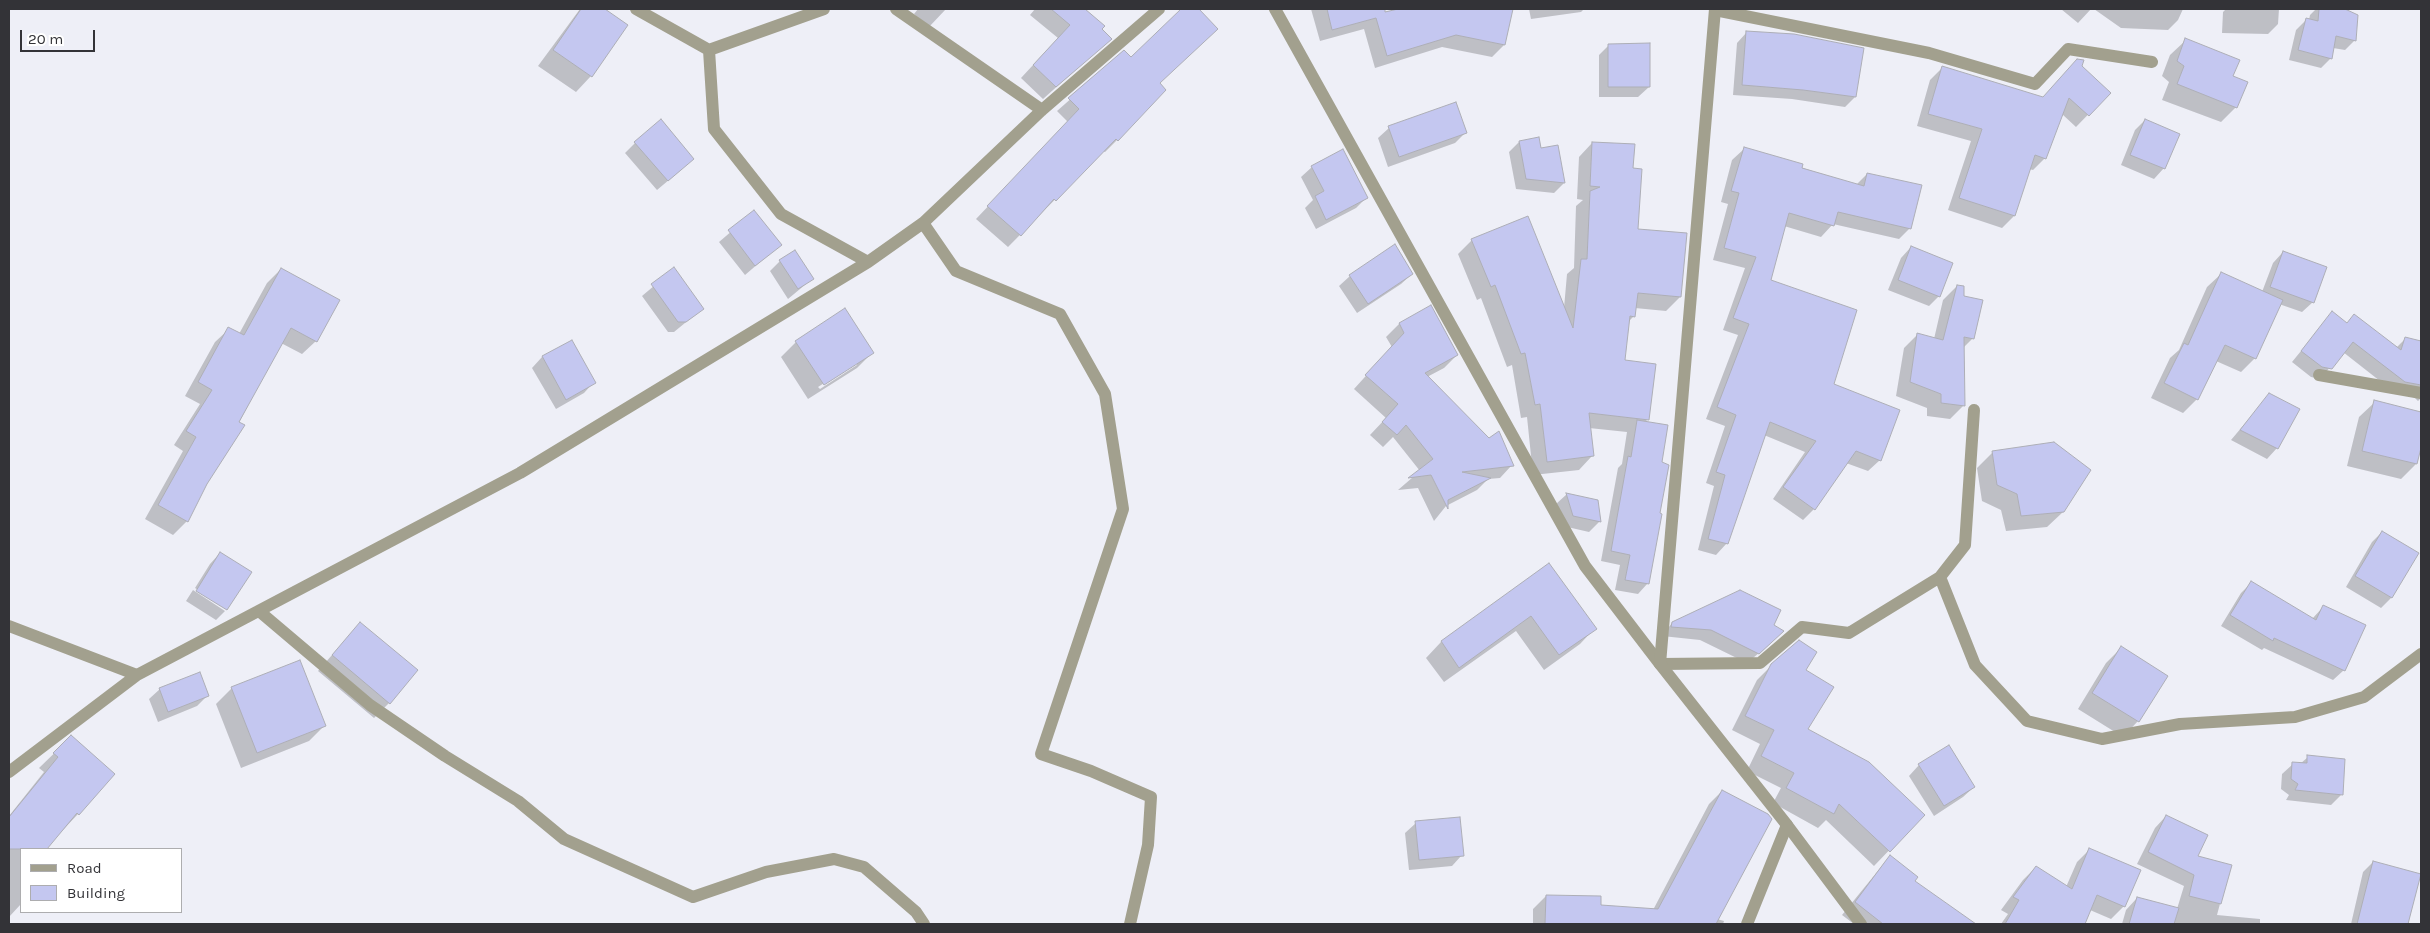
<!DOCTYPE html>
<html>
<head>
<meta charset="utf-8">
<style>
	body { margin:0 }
	#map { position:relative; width:2430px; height:933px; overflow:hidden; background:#eeeff7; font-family:Karla,sans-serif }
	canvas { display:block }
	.frame { position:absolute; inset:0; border:10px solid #333337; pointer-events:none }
	.legend { position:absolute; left:20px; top:848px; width:162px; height:65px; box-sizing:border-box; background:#fff; border:1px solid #adadaf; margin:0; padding:6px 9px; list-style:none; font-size:15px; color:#333337 }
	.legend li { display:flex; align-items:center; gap:10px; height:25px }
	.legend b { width:25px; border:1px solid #adadaf }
	.scale { position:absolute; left:20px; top:30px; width:75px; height:22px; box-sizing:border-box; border:2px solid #333337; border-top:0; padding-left:6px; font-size:15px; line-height:18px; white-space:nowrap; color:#333337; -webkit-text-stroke:4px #fff; paint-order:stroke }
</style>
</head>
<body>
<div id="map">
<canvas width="2430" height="933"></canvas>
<div class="frame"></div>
<ul class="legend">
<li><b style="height:6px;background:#a2a08e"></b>Road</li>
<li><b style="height:14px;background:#c4c7f0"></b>Building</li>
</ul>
<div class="scale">20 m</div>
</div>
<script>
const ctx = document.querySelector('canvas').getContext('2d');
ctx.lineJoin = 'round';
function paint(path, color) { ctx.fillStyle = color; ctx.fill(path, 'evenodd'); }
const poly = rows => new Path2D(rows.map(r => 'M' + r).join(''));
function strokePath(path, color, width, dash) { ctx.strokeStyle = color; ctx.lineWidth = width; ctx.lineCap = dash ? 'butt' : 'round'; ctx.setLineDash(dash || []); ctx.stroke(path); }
const shadow = poly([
	[580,9,602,9,626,25,591,76,576,92,538,66],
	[918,9,946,9,929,27,914,14],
	[1035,9,1083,9,1103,26,1100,29,1110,39,1043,99,1021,78,1058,38,1030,15],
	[1183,9,1197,9,1216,29,1158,84,1117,140,1105,152,1103,151,1008,247,976,219,1068,122,1057,111,1124,52,1131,58],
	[1311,9,1376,9,1378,16,1402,9,1511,9,1504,45,1492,57,1442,47,1375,68,1364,29,1320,41],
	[1529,9,1584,9,1581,12,1531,19],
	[2061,9,2091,9,2078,23],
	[2094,9,2183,9,2178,20,2168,30,2121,28],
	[2226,9,2279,9,2278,24,2268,34,2222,33,2223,12],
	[2316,9,2344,10,2355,40,2345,50,2333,48,2331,58,2321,68,2289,60,2296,30,2306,20,2309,20,2310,15],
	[1747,32,1855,97,1845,107,1792,99,1733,95,1737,43],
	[2186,40,2232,77,2236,107,2221,122,2162,100,2169,82,2162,76,2170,55],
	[1609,45,1649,87,1638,97,1599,97,1599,55],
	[1942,68,2042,98,2109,93,2076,127,2062,114,2045,158,2033,170,2029,169,2014,216,2002,228,1948,210,1971,141,1917,126,1930,80],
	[2145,120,2164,168,2154,179,2121,165,2135,130],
	[1389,128,1465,133,1455,143,1388,167,1378,138],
	[1519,142,1540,149,1557,146,1564,183,1554,193,1516,189,1509,152],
	[635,143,682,169,657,190,625,153],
	[1592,143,1632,169,1637,230,1686,234,1680,297,1666,311,1635,308,1634,316,1628,322,1623,362,1648,419,1644,423,1661,463,1648,583,1638,594,1615,590,1620,565,1601,561,1618,468,1622,464,1627,432,1589,428,1592,456,1579,470,1533,475,1527,417,1521,418,1512,365,1507,367,1481,298,1477,300,1458,254,1472,240,1564,308,1567,274,1574,268,1576,206,1583,200,1577,199,1579,157],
	[1744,149,1856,185,1867,174,1910,228,1899,239,1833,224,1821,237,1784,226,1769,281,1880,460,1868,471,1846,463,1814,509,1803,520,1773,499,1805,452,1764,435,1727,543,1716,555,1698,550,1714,486,1706,483,1725,426,1706,419,1738,335,1723,330,1745,268,1713,260,1728,204,1721,202,1732,160],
	[1312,167,1366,198,1356,208,1316,229,1305,208,1313,200,1301,177],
	[754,212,780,245,745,275,719,242],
	[1911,247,1939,296,1929,306,1888,290,1901,258],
	[2283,252,2313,302,2302,312,2279,304,2255,358,2241,372,2216,361,2197,399,2183,413,2151,398,2170,358,2179,350,2207,287,2221,274,2262,292,2273,263],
	[780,261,812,279,788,299,770,271],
	[281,269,316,341,302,354,281,343,187,521,173,535,145,519,183,451,174,445,200,404,185,396,215,342,229,329,239,334,267,283],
	[674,269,702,309,674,332,668,332,642,296],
	[1412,274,1401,284,1357,313,1339,286,1350,276],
	[1957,286,1963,297,1973,338,1963,348,1964,405,1950,419,1927,416,1927,408,1896,396,1904,348,1918,334,1934,339,1943,300],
	[1430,307,1457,355,1444,368,1427,377,1512,465,1500,478,1488,479,1477,490,1446,506,1434,521,1418,488,1398,490,1420,471,1393,437,1383,447,1370,435,1386,418,1354,389,1392,347,1386,337,1399,324],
	[2332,313,2346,324,2396,348,2405,339,2421,343,2421,398,2418,401,2412,395,2394,392,2343,352,2320,379,2311,377,2292,362],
	[571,341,594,382,584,393,556,409,532,368,542,357],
	[796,342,873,352,857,368,808,399,781,357],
	[857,362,857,365,820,389,818,387],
	[2269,395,2277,448,2267,459,2231,440],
	[2375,402,2421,413,2421,443,2416,464,2401,479,2347,466,2359,417],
	[2053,443,2063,512,2047,527,2006,531,2001,510,1982,501,1977,468,1992,453],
	[1567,494,1600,521,1589,532,1563,526,1556,504],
	[2382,532,2417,553,2391,598,2381,608,2346,587,2372,542],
	[220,553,250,572,226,610,226,608,195,588,210,564],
	[1549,564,1595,628,1580,644,1544,670,1516,631,1444,682,1426,658,1441,642],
	[2251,583,2312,619,2323,607,2344,670,2333,680,2264,648,2262,650,2221,626,2241,593],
	[193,590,225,611,216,620,186,601],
	[360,623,389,703,374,718,318,671],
	[1672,623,1772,626,1772,642,1747,663,1700,640,1662,636],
	[2121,648,2138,721,2123,737,2078,709,2106,663],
	[1772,665,1804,670,1806,730,1923,815,1874,866,1826,820,1818,828,1773,803,1781,788,1747,771,1760,744,1732,730,1757,680],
	[232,688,324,726,309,741,241,768,216,704],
	[160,689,207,696,197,706,158,722,149,699],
	[71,737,78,814,45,849,21,849,21,904,9,917,9,816,44,772,39,768],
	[2308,757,2341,795,2331,805,2286,800,2289,795,2281,789,2282,774,2293,764,2300,764],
	[1919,765,1974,787,1963,797,1934,816,1909,776],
	[1722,791,1717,919,1724,921,1723,924,1533,924,1533,909,1546,896,1600,906,1653,910,1709,804],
	[2166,816,2196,857,2230,866,2217,915,2260,919,2260,924,2122,924,2126,910,2137,898,2177,909,2184,886,2137,864,2155,828],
	[1416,823,1462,855,1452,866,1409,870,1405,833],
	[2090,849,2124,906,2111,919,2090,910,2084,924,2001,924,2008,914,2001,910,2023,880,2036,867,2066,887,2077,862],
	[1890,856,1914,881,1974,924,1854,924,1842,915],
	[2373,862,2420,875,2408,924,2351,924,2363,872]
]);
const building = poly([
	[581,9,605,9,628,25,592,77,553,50,581,9],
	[1051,9,1085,9,1105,26,1102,29,1112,39,1056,87,1033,65,1070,25,1051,9],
	[1181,9,1199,9,1218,29,1160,83,1166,90,1118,141,1116,139,1056,201,1054,199,1021,236,987,206,1079,109,1068,98,1124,50,1131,57,1181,9],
	[1327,9,1385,9,1385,12,1398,9,1513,9,1505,45,1456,35,1387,56,1376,18,1332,30,1327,9],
	[2319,9,2345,9,2358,15,2356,41,2336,36,2332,59,2298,50,2306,18,2318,21,2319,9],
	[1746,31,1794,34,1864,48,1856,97,1803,90,1742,85,1746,31],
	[2185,38,2240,60,2233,76,2248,82,2237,108,2177,84,2184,66,2177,61,2185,38],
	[1650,43,1650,87,1608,87,1608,44,1650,43],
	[2077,59,2084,60,2082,66,2111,93,2089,116,2069,98,2046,159,2035,155,2015,216,1959,198,1982,129,1928,114,1942,66,2043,97,2077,59],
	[1456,102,1467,133,1399,157,1388,126,1456,102],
	[661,119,694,159,668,181,634,142,661,119],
	[2145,119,2180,134,2165,169,2130,155,2145,119],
	[1539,137,1541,148,1558,145,1565,183,1526,179,1519,141,1539,137],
	[1592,142,1635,144,1633,168,1642,169,1638,229,1687,233,1681,297,1638,293,1635,317,1630,316,1625,360,1656,364,1649,420,1589,413,1594,456,1547,462,1540,404,1535,405,1525,353,1521,354,1495,285,1491,287,1471,239,1528,216,1573,328,1581,259,1587,259,1590,191,1600,187,1590,186,1592,142],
	[1744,147,1803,164,1802,168,1864,186,1867,173,1922,185,1911,229,1838,212,1834,226,1789,213,1771,280,1857,310,1834,384,1900,410,1881,461,1856,451,1815,510,1783,487,1816,441,1770,422,1728,544,1708,539,1725,475,1716,472,1736,415,1717,407,1749,324,1733,318,1756,257,1724,248,1739,193,1731,191,1744,147],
	[1343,149,1368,198,1326,220,1315,196,1324,191,1311,166,1343,149],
	[754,210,782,245,755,266,728,230,754,210],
	[1395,244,1413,274,1368,304,1349,275,1395,244],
	[1911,246,1953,263,1940,297,1898,280,1911,246],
	[795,250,814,279,798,289,779,260,795,250],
	[2283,251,2327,267,2314,303,2270,287,2283,251],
	[674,267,704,309,686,322,678,322,651,284,674,267],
	[281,268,340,300,317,342,291,328,239,422,245,425,207,484,188,522,158,505,196,437,186,431,212,390,198,382,228,327,244,335,281,268],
	[2221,272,2283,300,2256,359,2225,345,2198,400,2164,383,2184,343,2188,345,2221,272],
	[1957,285,1964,286,1964,296,1983,300,1974,339,1964,337,1965,406,1941,403,1941,394,1910,382,1917,333,1943,340,1957,285],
	[1431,305,1458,355,1425,373,1489,438,1499,431,1514,466,1462,472,1491,478,1448,500,1448,509,1431,475,1408,478,1433,459,1406,425,1397,435,1382,422,1398,404,1365,375,1404,333,1399,323,1431,305],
	[845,308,874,353,824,385,795,341,845,308],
	[2332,311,2347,323,2354,314,2401,350,2405,337,2421,341,2421,385,2405,382,2353,342,2332,369,2322,367,2301,351,2332,311],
	[572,340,596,383,566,400,542,356,572,340],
	[2269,393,2300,409,2278,449,2240,430,2269,393],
	[2374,400,2421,412,2421,448,2417,464,2362,451,2374,400],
	[1637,420,1668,425,1662,462,1669,465,1660,513,1662,514,1649,584,1625,580,1630,555,1611,551,1628,456,1631,457,1637,420],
	[2054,442,2091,470,2064,512,2021,516,2017,494,1997,485,1992,451,2054,442],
	[1566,493,1598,500,1601,522,1573,516,1566,493],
	[2382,531,2419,553,2392,598,2355,576,2382,531],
	[220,552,252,572,227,610,196,591,220,552],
	[1549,563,1597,629,1559,655,1531,616,1459,668,1441,641,1549,563],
	[2251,581,2316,620,2323,605,2366,625,2345,671,2274,638,2273,641,2230,615,2251,581],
	[1740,590,1781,610,1774,625,1784,631,1759,654,1711,630,1671,627,1672,622,1740,590],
	[360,622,418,670,390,704,332,655,360,622],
	[1799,640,1817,652,1806,670,1834,687,1808,729,1869,762,1925,815,1890,852,1839,804,1834,814,1786,788,1794,773,1761,756,1774,730,1745,716,1771,664,1799,640],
	[2121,646,2168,676,2139,722,2092,693,2121,646],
	[300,660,326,726,257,753,231,687,300,660],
	[200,672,209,696,168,712,159,688,200,672],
	[71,735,115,774,79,815,77,813,47,849,9,849,9,817,58,757,53,753,71,735],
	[1949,745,1975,787,1944,806,1918,764,1949,745],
	[2307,755,2345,759,2343,795,2295,790,2298,784,2291,779,2292,762,2307,763,2307,755],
	[1722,790,1768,814,1772,819,1716,924,1545,924,1546,895,1601,896,1601,905,1658,909,1722,790],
	[2166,815,2208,835,2198,856,2232,865,2221,904,2189,896,2194,875,2148,852,2166,815],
	[1460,817,1464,856,1419,860,1415,821,1460,817],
	[2089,848,2141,870,2125,907,2097,895,2085,924,2005,924,2019,900,2013,897,2036,866,2072,889,2089,848],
	[1890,855,1918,877,1915,881,1976,924,1883,924,1855,902,1890,855],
	[2373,861,2421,874,2408,924,2357,924,2373,861],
	[2137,897,2179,908,2174,924,2129,924,2137,897]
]);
const minor = poly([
	[636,9,709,50,714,129,781,214,868,262],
	[896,9,1042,110],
	[1275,9,1585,566,1660,664,1760,663,1802,627,1849,633,1940,577,1965,545,1974,410],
	[1715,10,1929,53,2035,84,2068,49,2152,62],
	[709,50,824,9],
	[923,223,956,271,1060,314,1105,394,1123,509,1041,754,1091,771,1151,797,1148,845,1130,924],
	[2319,375,2421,393],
	[1940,577,1975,665,2027,721,2102,739,2180,724,2295,717,2364,697,2421,654],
	[259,611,370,705,445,756,518,801,564,839,693,897,766,872,834,859,864,867,916,912,924,924],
	[9,626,137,675],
	[9,772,137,675,520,473,868,262,923,223,1042,110,1159,9],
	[1747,924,1787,825]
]);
const tertiary = poly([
	[1715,9,1660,664,1787,825,1861,924]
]);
paint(shadow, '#0003');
paint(building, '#c4c7f0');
strokePath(building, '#adaeb6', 1);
strokePath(minor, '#a2a08e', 12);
strokePath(tertiary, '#a2a08e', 12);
</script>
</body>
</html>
